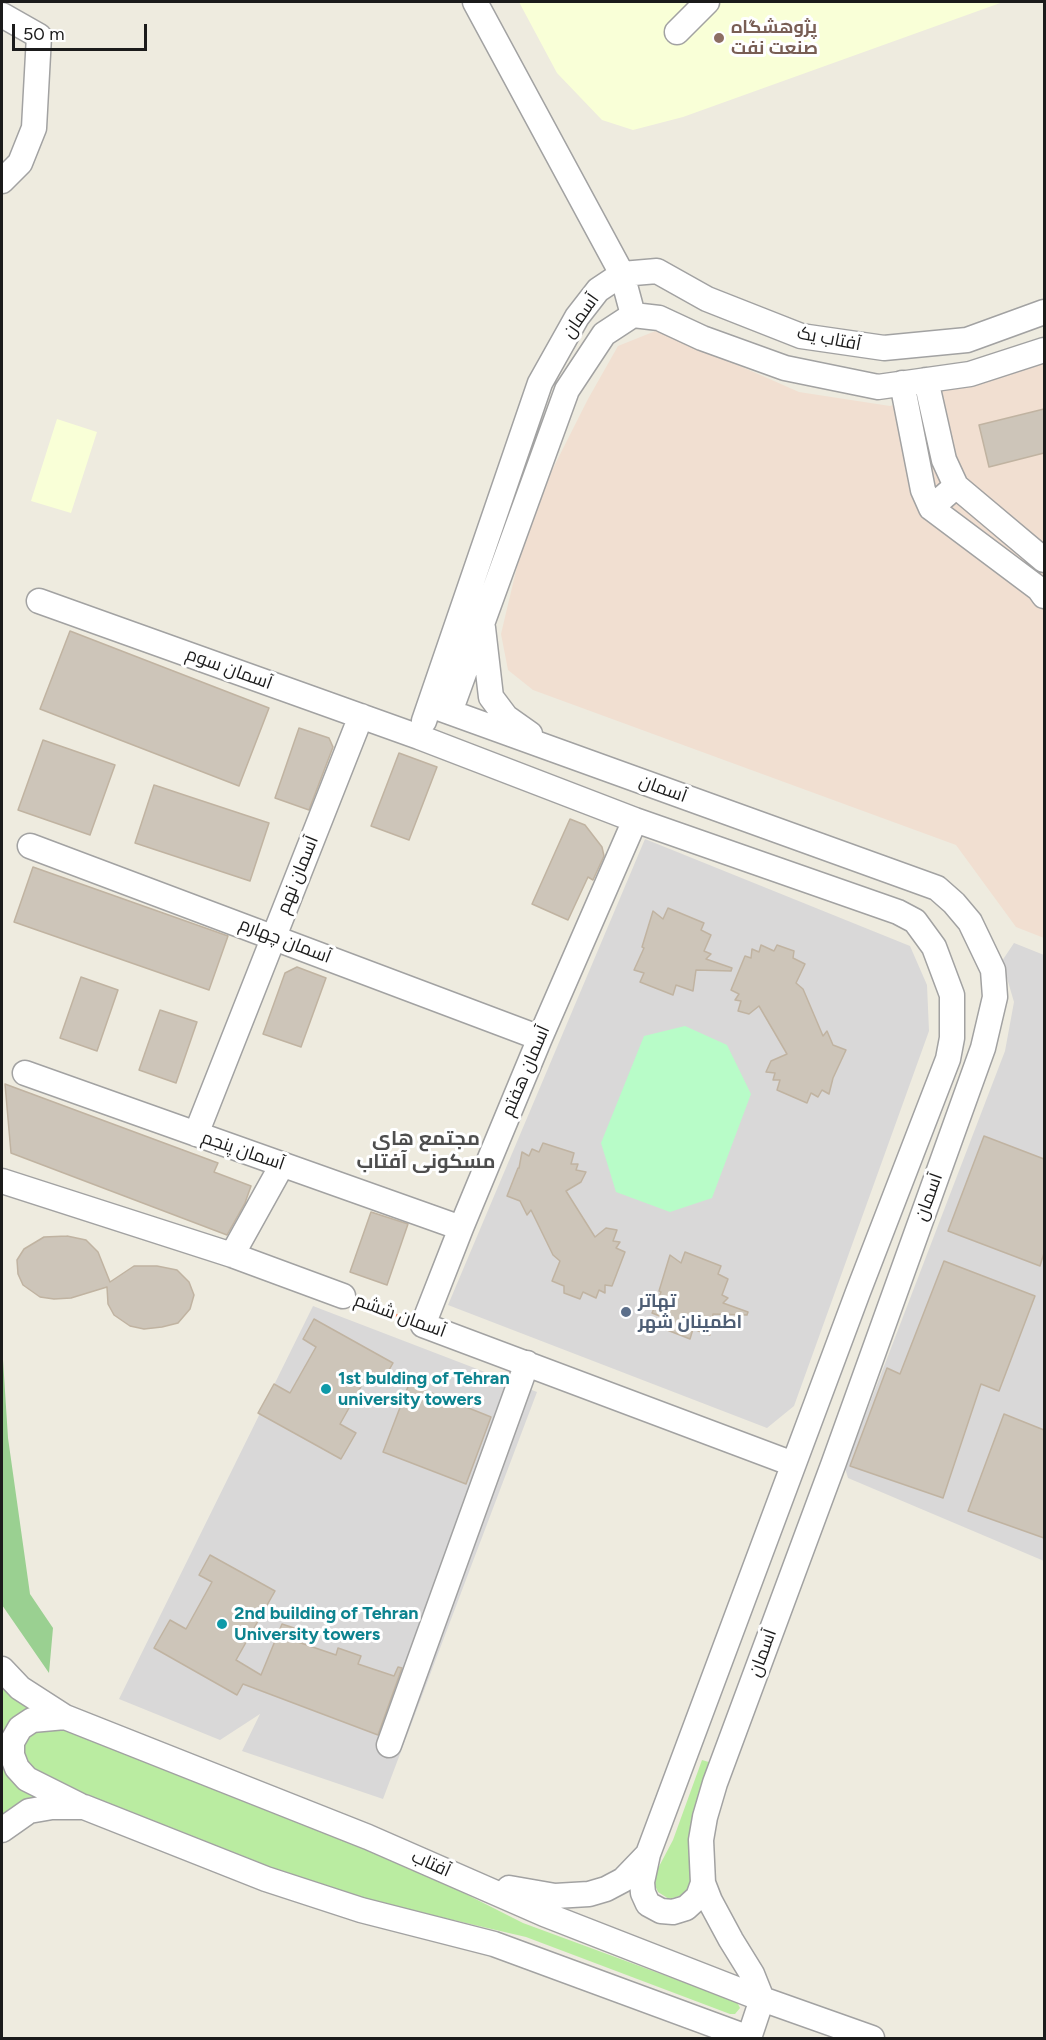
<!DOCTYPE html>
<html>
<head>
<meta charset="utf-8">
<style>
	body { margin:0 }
	#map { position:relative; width:1046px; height:2040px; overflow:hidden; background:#eeebdf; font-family:Figtree,sans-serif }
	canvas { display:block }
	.frame { position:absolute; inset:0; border:3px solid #1b1b1b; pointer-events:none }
	.scale { position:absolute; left:12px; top:24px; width:135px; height:27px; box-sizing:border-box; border:3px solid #1b1b1b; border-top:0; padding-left:8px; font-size:18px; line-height:21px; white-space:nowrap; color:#1b1b1b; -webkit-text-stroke:4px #fff; paint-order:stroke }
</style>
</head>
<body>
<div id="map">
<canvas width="1046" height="2040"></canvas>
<div class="frame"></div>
<div class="scale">50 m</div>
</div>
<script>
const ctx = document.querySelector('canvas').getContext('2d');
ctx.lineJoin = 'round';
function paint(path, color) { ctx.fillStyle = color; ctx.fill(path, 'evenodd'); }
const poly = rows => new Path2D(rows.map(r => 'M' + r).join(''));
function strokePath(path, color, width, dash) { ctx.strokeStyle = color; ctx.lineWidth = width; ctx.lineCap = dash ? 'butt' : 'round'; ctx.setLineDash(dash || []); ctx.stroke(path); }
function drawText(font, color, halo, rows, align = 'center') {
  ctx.font = font + ' Figtree,Cairo,sans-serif'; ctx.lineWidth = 6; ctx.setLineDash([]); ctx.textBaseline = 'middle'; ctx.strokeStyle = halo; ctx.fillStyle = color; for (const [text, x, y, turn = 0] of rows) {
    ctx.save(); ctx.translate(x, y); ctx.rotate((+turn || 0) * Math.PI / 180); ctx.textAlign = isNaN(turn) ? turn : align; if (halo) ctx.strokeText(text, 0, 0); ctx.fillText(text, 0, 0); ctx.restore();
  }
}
const residential = poly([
	[645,839,910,946,927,985,929,1031,794,1406,767,1428,448,1305],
	[1014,943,1044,955,1044,1561,848,1478,845,1468,1005,1051,1014,1002,1002,961],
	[313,1306,537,1392,383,1799,242,1751,260,1714,220,1740,119,1699]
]);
const education = poly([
	[519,2,1003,2,683,117,633,130,602,120,557,73],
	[57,419,97,432,71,513,31,501]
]);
const military = poly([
	[658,330,799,392,890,406,1044,358,1044,938,1016,927,956,845,533,690,508,670,501,634,529,516,588,399,618,346]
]);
const grass = poly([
	[2,1681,35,1710,2,1744,68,1803,2,1820],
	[60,1725,355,1838,523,1923,737,2002,740,2008,735,2014,730,2014,526,1937,363,1899,241,1861,32,1773,21,1748,29,1731],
	[702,1760,712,1763,697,1807,689,1840,691,1883,683,1895,669,1899,658,1892,653,1881,655,1874,673,1840]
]);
const forest = poly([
	[2,1344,8,1438,30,1594,53,1628,49,1673,2,1605]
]);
const park = poly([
	[685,1026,727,1045,751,1094,712,1198,670,1212,616,1192,601,1143,644,1036]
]);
const building = poly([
	[1044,409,1044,453,989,467,979,425,1044,409],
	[70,631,269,708,239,786,40,709,70,631],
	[299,728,329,738,333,747,309,810,275,798,299,728],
	[43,740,115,765,90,835,18,810,43,740],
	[399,753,437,767,409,840,371,826,399,753],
	[154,785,269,823,250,881,135,843,154,785],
	[570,819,585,825,602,847,604,856,593,880,588,877,568,920,532,904,570,819],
	[33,867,228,936,209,990,14,922,33,867],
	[668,908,704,923,701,930,711,935,704,951,711,954,706,959,732,968,731,971,696,970,693,991,676,985,673,995,640,982,644,973,634,970,644,948,642,947,653,911,663,919,668,908],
	[761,945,774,951,777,945,794,951,793,958,805,964,796,983,803,989,823,1036,827,1031,833,1045,846,1050,833,1078,829,1094,822,1090,818,1097,811,1093,807,1103,777,1090,780,1080,773,1080,775,1073,766,1072,771,1061,787,1054,759,1006,749,1014,738,1011,741,1001,735,1000,739,994,731,990,745,956,751,958,752,949,759,952,761,945],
	[297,967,326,978,301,1047,263,1034,285,973,297,967],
	[81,977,118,990,97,1051,60,1038,81,977],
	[160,1010,197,1022,176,1083,139,1070,160,1010],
	[5,1084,218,1163,214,1172,251,1186,245,1203,227,1235,11,1153,5,1084],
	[984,1136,1044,1159,1044,1253,1040,1266,948,1231,984,1136],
	[543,1143,574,1153,571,1164,578,1164,576,1170,586,1172,581,1182,566,1191,595,1237,606,1228,617,1230,613,1241,620,1242,616,1248,625,1252,612,1286,605,1285,605,1293,599,1290,596,1298,583,1292,580,1299,564,1293,564,1286,552,1281,560,1261,553,1255,531,1210,527,1215,520,1201,507,1196,518,1168,519,1168,522,1152,529,1156,532,1149,539,1152,543,1143],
	[371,1212,408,1224,387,1285,350,1272,371,1212],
	[67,1236,86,1240,98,1252,110,1282,134,1266,157,1266,177,1270,189,1282,194,1295,190,1309,178,1323,162,1327,144,1329,130,1326,114,1315,108,1304,107,1287,71,1298,54,1299,40,1297,23,1285,18,1274,17,1260,24,1249,44,1237,67,1236],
	[685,1252,721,1266,718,1274,728,1279,722,1295,728,1298,723,1303,748,1312,747,1315,713,1314,710,1335,693,1329,690,1339,657,1326,662,1317,652,1313,661,1292,659,1291,670,1255,681,1263,685,1252],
	[944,1261,1035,1296,999,1391,981,1384,943,1498,850,1466,887,1368,900,1374,944,1261],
	[314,1319,393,1363,381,1384,367,1376,340,1424,356,1433,341,1459,258,1413,274,1384,290,1393,316,1347,303,1339,314,1319],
	[409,1384,491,1417,466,1484,383,1452,409,1384],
	[1004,1414,1044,1430,1044,1538,968,1511,1004,1414],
	[210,1555,275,1591,236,1660,261,1675,282,1624,300,1630,298,1642,336,1655,338,1648,361,1656,358,1664,394,1676,398,1667,402,1668,378,1735,243,1684,237,1695,154,1648,170,1620,186,1629,212,1582,199,1575,210,1555]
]);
const path = poly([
	[362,1303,404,1318]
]);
const minor = poly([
	[475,2,622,274,633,315],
	[2,15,39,36,34,128,20,163,2,181],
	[677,32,707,2],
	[633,315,659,318,702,338,785,368,878,387,970,374,1044,350],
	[926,380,944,460,956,486],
	[902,383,923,490,931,508],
	[1044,560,956,486,931,508,1039,589,1044,596],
	[39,601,419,737,635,820,898,912,915,921,934,947,952,995,952,1038,948,1059,858,1292,648,1854,642,1882,643,1893,648,1904,661,1911,673,1912,686,1908,698,1897,703,1883],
	[483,628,491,697,506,717,530,734],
	[430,705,937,888,954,903,970,922,993,970,995,997,983,1048,833,1465,715,1783,705,1817,701,1840,703,1883,710,1901,731,1940,752,1974,762,1999,749,2038],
	[450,712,567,390,604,334,633,315],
	[424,721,540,383,577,317,598,290,622,274,657,271,707,299,801,336,884,348,967,340,1044,312],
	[635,820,540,1038,461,1228,423,1325,793,1464],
	[30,846,540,1038],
	[25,1073,461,1228],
	[196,1134,361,716],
	[2,1181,232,1255,343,1296],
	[232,1255,282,1165],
	[2,1669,20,1688,65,1717,368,1837,544,1914,762,1999,872,2038],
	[65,1717,32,1720,20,1728,12,1742,12,1755,17,1768,27,1779,79,1805],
	[389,1745,527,1363],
	[2,1830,29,1811,52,1807,84,1807,266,1879,361,1910,494,1944,749,2038],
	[509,1888,555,1896,589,1894,606,1889,623,1880,648,1854]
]);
const markers = [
	[719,38,6,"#8d6e63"],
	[626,1312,6,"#5c6f8a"],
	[326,1389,6,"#0f9aa8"],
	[222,1624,6,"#0f9aa8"]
];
const educationNames = [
	["پژوهشگاه",731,28],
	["صنعت نفت",731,49]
];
const streetNames = [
	["آسمان",581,316,-55],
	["آفتاب یک",829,339,11],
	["آسمان سوم",229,669,20],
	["آسمان",663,789,20],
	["آسمان نهم",298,875,-68],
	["آسمان چهارم",285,941,21],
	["آسمان هفتم",526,1071,-67],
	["آسمان پنجم",243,1151,19],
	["آسمان",929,1197,-70],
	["آسمان ششم",400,1316,20],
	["آسمان",763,1653,-70],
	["آفتاب",431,1864,24]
];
const serviceNames = [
	["تهاتر",638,1302],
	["اطمینان شهر",638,1323]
];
const cultureNames = [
	["1st bulding of Tehran",338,1379],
	["university towers",338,1400],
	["2nd building of Tehran",234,1614],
	["University towers",234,1635]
];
const neighbourhoodNames = [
	["مجتمع های",426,1139],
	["مسکونی آفتاب",426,1162]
];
paint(residential, '#d9d8d8');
paint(education, '#f9ffd7');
paint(military, '#f1dfd1');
paint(grass, '#baeca1');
paint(forest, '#9ad091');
paint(park, '#b8fcc8');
paint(building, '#cdc5b9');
strokePath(building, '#c0b3a1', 1.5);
strokePath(minor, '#a2a2a2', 27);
strokePath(path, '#ff895f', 3, [3, 3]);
strokePath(minor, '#fff', 24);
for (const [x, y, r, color] of markers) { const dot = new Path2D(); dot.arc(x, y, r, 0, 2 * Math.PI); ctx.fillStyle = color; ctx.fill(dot); strokePath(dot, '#fff', 2); }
drawText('bold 18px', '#785e54', '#fff', educationNames, 'left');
drawText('18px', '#1b1b1b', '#fff', streetNames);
drawText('bold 18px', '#4e5e75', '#fff', serviceNames, 'left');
drawText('bold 18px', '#0d838f', '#fff', cultureNames, 'left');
drawText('bold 20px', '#4e4e4e', '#fff', neighbourhoodNames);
</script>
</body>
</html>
